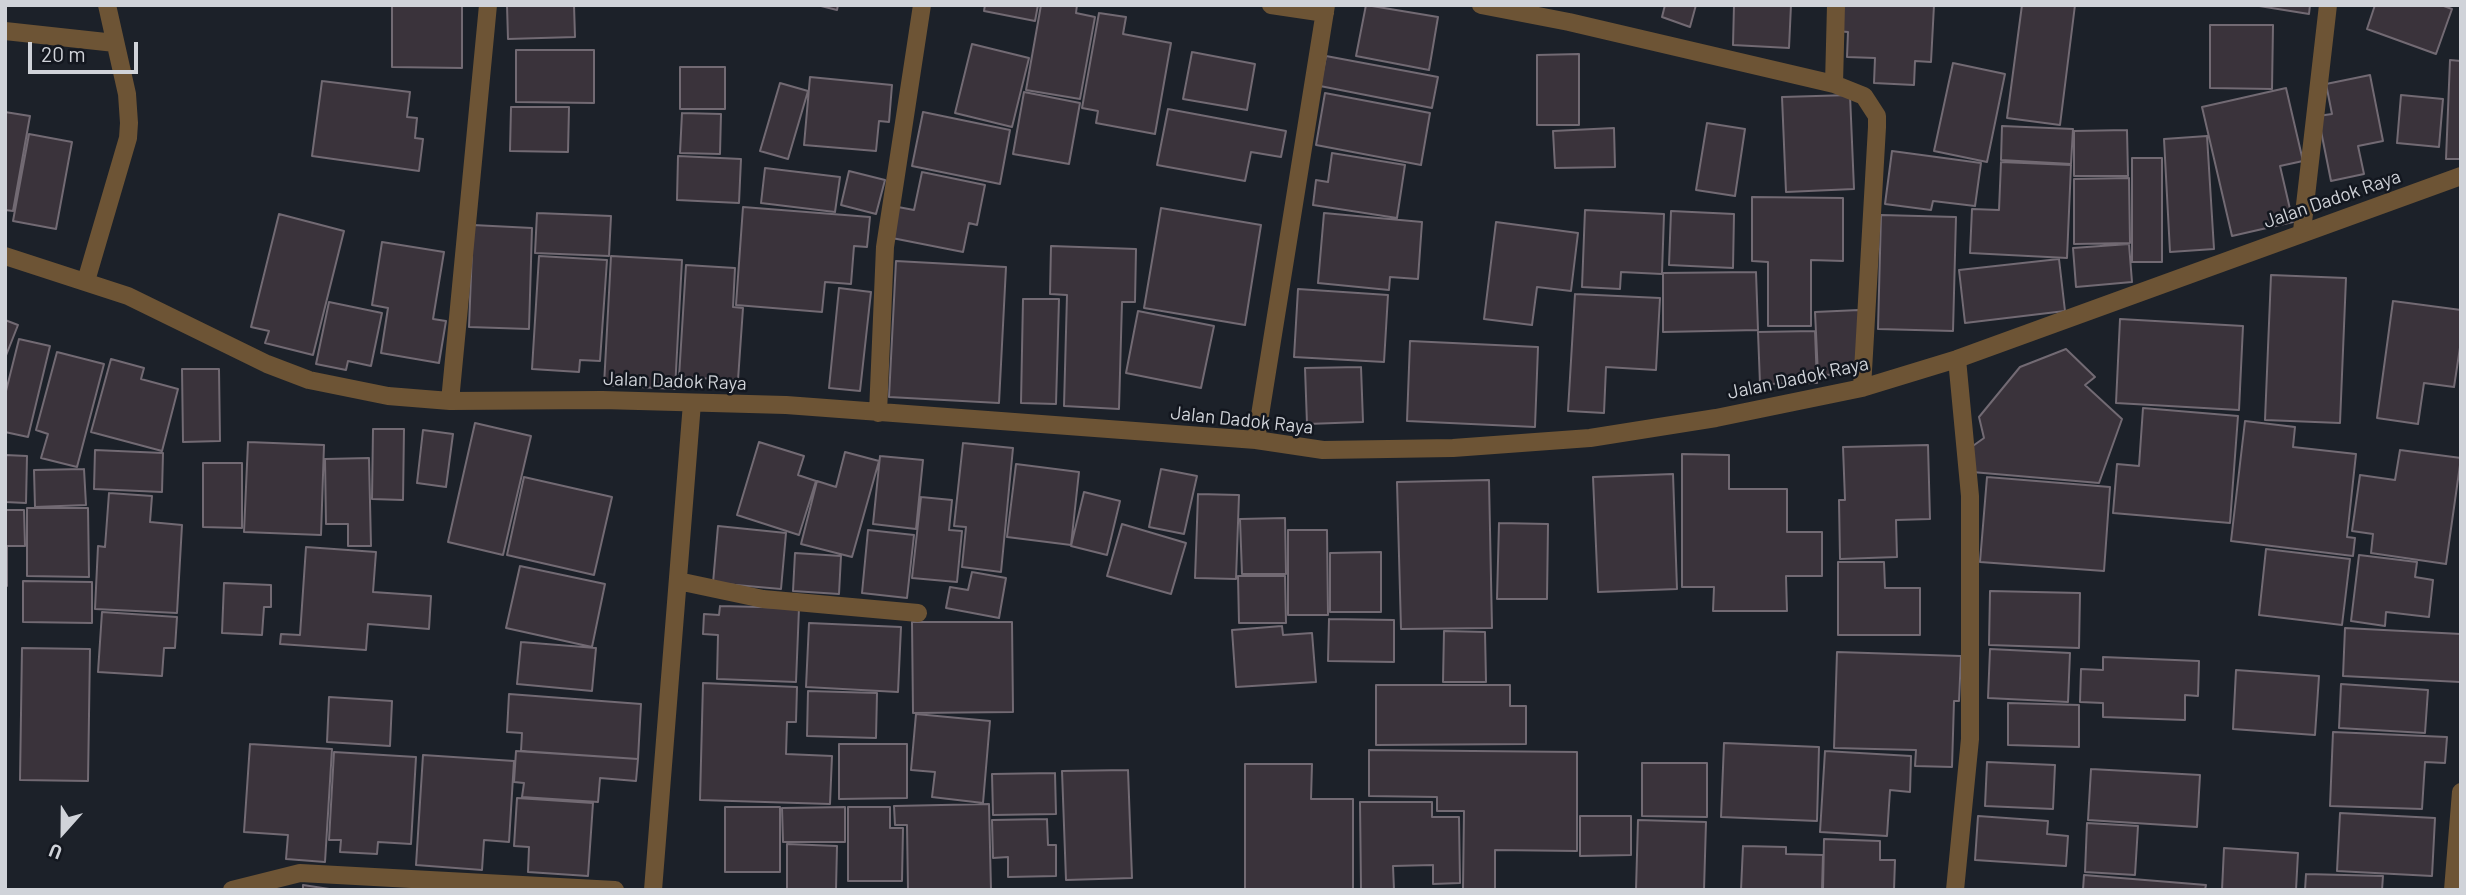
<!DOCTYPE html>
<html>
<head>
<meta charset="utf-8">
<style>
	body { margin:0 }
	#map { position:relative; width:2466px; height:895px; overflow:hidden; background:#1c2129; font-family:Barlow,sans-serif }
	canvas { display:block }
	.frame { position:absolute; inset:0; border:7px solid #d0d3d9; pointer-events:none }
	.north { position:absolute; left:28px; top:797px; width:70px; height:70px; -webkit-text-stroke:5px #13171f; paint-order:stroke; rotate:201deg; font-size:19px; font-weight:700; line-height:28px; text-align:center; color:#d0d3d9 }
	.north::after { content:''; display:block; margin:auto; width:24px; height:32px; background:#d0d3d9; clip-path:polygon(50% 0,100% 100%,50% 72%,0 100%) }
	.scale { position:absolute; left:28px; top:42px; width:110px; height:32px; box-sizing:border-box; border:4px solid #d0d3d9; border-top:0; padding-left:9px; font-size:21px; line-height:24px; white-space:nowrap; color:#d0d3d9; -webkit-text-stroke:5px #13171f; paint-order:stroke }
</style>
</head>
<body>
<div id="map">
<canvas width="2466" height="895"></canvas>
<div class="frame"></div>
<div class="north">U</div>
<div class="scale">20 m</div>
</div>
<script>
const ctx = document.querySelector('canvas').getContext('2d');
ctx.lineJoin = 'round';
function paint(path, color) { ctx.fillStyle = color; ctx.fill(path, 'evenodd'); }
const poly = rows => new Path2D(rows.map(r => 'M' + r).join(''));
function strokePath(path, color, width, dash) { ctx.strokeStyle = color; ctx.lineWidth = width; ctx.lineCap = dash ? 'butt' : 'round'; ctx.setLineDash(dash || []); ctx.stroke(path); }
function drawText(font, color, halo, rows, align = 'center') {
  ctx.font = font + ' Barlow,sans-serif'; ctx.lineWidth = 5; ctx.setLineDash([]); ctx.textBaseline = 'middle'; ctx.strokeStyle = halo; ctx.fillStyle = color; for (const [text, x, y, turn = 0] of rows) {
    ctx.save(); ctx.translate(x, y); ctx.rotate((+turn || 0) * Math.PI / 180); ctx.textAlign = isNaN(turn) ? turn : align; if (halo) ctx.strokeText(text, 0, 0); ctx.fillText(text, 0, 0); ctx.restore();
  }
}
const building = poly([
	[392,5,462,5,462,68,392,67,392,5],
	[507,5,574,5,575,37,508,39,507,5],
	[817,5,838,5,837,10,817,5],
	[985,5,1038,5,1035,21,984,11,985,5],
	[1041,5,1077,5,1076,13,1095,17,1080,99,1026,90,1041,5],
	[1366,5,1438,17,1429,70,1356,56,1366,5],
	[1665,5,1696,5,1690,27,1662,17,1665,5],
	[1734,5,1791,5,1789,48,1733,45,1734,5],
	[1837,5,1934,5,1931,62,1915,61,1914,85,1874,83,1875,58,1847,57,1848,32,1836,31,1837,5],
	[2022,5,2075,5,2060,125,2007,118,2022,5],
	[2253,5,2310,5,2309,14,2253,5],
	[2375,5,2441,5,2452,9,2436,54,2367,29,2375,5],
	[1099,13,1126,17,1123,34,1171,43,1155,134,1096,123,1098,111,1082,108,1099,13],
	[2210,25,2273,25,2272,89,2210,88,2210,25],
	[972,44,1029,58,1012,127,955,113,972,44],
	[516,50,594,50,594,103,516,102,516,50],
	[1192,52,1255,64,1247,110,1183,99,1192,52],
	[1579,54,1579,125,1537,125,1537,55,1579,54],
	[1326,56,1438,77,1432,108,1320,86,1326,56],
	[2450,60,2461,61,2461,159,2446,159,2450,60],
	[1953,63,2005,74,1987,162,1934,151,1953,63],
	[680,67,725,67,725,109,680,109,680,67],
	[2370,75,2383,141,2358,146,2364,174,2331,181,2318,116,2332,114,2326,84,2370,75],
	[810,77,892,85,889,122,879,121,876,151,804,145,810,77],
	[322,81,410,92,407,117,417,118,415,138,423,139,419,171,312,156,322,81],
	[780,83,808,91,788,159,760,151,780,83],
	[2286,88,2303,161,2280,166,2293,222,2232,236,2202,107,2286,88],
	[1024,92,1080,103,1069,164,1013,154,1024,92],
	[1325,93,1430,113,1421,165,1316,145,1325,93],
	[1850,95,1854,189,1786,192,1782,97,1850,95],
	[2401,95,2443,99,2439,147,2397,143,2401,95],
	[511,107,569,107,568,152,510,151,511,107],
	[1168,109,1286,131,1281,157,1251,152,1245,181,1157,165,1168,109],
	[5,112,30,116,13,211,5,210,5,112],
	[923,112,1010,130,1000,184,912,166,923,112],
	[682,113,721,114,720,154,680,153,682,113],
	[1707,123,1745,129,1735,196,1696,190,1707,123],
	[2002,126,2073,129,2071,164,2001,160,2002,126],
	[1614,128,1615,167,1555,168,1553,131,1614,128],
	[2127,130,2128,176,2074,176,2074,131,2127,130],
	[29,134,72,142,56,229,13,221,29,134],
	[2207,136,2214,249,2170,252,2164,139,2207,136],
	[1892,151,1981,163,1975,206,1933,201,1931,210,1885,204,1892,151],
	[1332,153,1405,165,1397,218,1313,205,1316,180,1328,182,1332,153],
	[678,156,741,159,739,203,677,200,678,156],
	[2132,158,2162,158,2162,262,2132,262,2132,158],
	[2001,162,2071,165,2067,258,1970,253,1972,209,1999,210,2001,162],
	[765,168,840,177,835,212,761,203,765,168],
	[849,171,885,180,876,214,841,205,849,171],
	[922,172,985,185,977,225,969,223,963,252,892,238,898,207,914,210,922,172],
	[2129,178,2130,243,2074,244,2074,179,2129,178],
	[1752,197,1843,198,1843,261,1811,260,1811,326,1768,326,1768,262,1752,261,1752,197],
	[743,207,870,217,867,247,854,246,851,284,825,282,822,312,736,305,743,207],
	[1161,208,1261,225,1245,325,1144,308,1161,208],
	[1585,210,1664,214,1662,274,1621,272,1620,289,1582,287,1585,210],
	[1671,211,1734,214,1733,268,1669,265,1671,211],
	[537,213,611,216,609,256,535,253,537,213],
	[1324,213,1422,222,1418,279,1390,277,1389,290,1318,283,1324,213],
	[279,214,344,231,313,355,265,343,269,331,251,327,279,214],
	[1881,215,1956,217,1953,331,1878,329,1881,215],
	[1496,222,1578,233,1571,291,1537,287,1532,325,1484,319,1496,222],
	[473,225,532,228,529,329,469,327,473,225],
	[382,242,444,252,433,319,446,321,439,363,381,353,388,308,372,305,382,242],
	[2129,244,2132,282,2076,287,2073,248,2129,244],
	[1051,246,1136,249,1135,302,1122,302,1119,409,1064,406,1067,295,1050,294,1051,246],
	[539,256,607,260,600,361,580,360,579,372,532,369,539,256],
	[611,256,682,260,675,389,604,385,611,256],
	[2059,259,2065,311,1965,323,1959,270,2059,259],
	[896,261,1006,267,999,403,889,397,896,261],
	[686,265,735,268,733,307,743,308,738,380,679,377,686,265],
	[1756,272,1758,330,1663,332,1663,273,1756,272],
	[2271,275,2346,278,2340,423,2265,420,2271,275],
	[839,288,871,292,860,391,829,388,839,288],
	[1298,289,1388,295,1384,362,1294,357,1298,289],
	[1575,294,1660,298,1656,370,1606,367,1604,413,1568,411,1575,294],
	[1023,299,1059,299,1056,404,1021,403,1023,299],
	[2393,301,2461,310,2461,341,2454,387,2424,383,2418,424,2377,418,2393,301],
	[329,302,382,313,371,366,348,361,346,370,316,364,329,302],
	[1859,310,1861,374,1818,375,1815,312,1859,310],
	[1138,311,1214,326,1201,388,1126,373,1138,311],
	[2120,319,2243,326,2239,410,2116,403,2120,319],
	[5,320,18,325,5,358,5,320],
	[1815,331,1817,383,1760,384,1758,332,1815,331],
	[19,339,50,346,28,437,5,432,5,395,19,339],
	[1410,341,1538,347,1535,427,1407,421,1410,341],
	[2066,349,2095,377,2085,385,2122,419,2099,483,1972,472,1970,448,1984,438,1979,417,2020,367,2066,349],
	[57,352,104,364,77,467,41,458,48,434,36,430,57,352],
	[111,359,144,368,141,379,178,389,162,451,91,432,111,359],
	[1361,367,1363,422,1307,424,1305,368,1361,367],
	[182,369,219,369,220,441,183,442,182,369],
	[2143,408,2238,416,2230,523,2113,513,2117,464,2139,466,2143,408],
	[2245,421,2295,427,2293,447,2356,454,2347,537,2355,538,2353,556,2231,541,2245,421],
	[475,423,531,436,503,555,448,542,475,423],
	[373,429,404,429,403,500,372,499,373,429],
	[423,430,453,434,446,487,417,483,423,430],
	[248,442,324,445,321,535,244,532,248,442],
	[759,442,804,456,798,475,816,481,799,535,737,515,759,442],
	[963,443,1013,448,1001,572,962,567,966,527,954,526,963,443],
	[1928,445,1930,519,1896,520,1897,557,1840,559,1839,500,1845,500,1843,447,1928,445],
	[95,450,163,453,162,492,94,489,95,450],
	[2400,450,2461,458,2446,564,2371,553,2373,534,2352,531,2360,475,2395,480,2400,450],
	[845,452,879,461,852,557,801,544,817,481,836,487,845,452],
	[1682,454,1729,455,1729,489,1787,489,1787,532,1822,532,1822,576,1786,576,1787,611,1713,611,1714,587,1682,587,1682,454],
	[5,455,27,456,26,503,5,502,5,455],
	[880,456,923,460,916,529,873,524,880,456],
	[369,458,371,546,348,546,348,524,326,524,325,459,369,458],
	[203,463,242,463,242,528,203,527,203,463],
	[1016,464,1079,472,1071,545,1007,537,1016,464],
	[84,469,86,505,35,507,34,470,84,469],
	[1161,469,1197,476,1184,534,1149,527,1161,469],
	[1673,474,1677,589,1598,592,1593,477,1673,474],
	[524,477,612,497,594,575,507,555,524,477],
	[1987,477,2110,487,2104,571,1980,562,1987,477],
	[1489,480,1492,628,1401,629,1397,482,1489,480],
	[1084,492,1120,501,1107,555,1071,546,1084,492],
	[109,493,152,496,150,522,182,525,177,613,95,609,98,546,105,547,109,493],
	[1198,494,1239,495,1236,579,1195,578,1198,494],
	[921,497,952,500,949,530,962,531,957,582,912,578,921,497],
	[27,508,88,508,89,577,27,576,27,508],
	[5,510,24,510,25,546,7,546,7,586,5,510],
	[1285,518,1286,574,1242,574,1240,519,1285,518],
	[1499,523,1548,524,1547,599,1497,599,1499,523],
	[1122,524,1186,543,1171,594,1107,576,1122,524],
	[718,526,786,533,781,589,713,583,718,526],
	[868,530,914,535,907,598,862,593,868,530],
	[1288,530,1327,530,1328,615,1288,615,1288,530],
	[306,547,376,552,373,592,431,596,429,629,368,624,366,650,280,644,281,634,300,635,306,547],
	[2266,549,2350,559,2342,625,2259,615,2266,549],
	[1381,552,1381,612,1330,612,1330,553,1381,552],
	[795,553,841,556,839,594,793,591,795,553],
	[2359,555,2417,562,2415,577,2433,580,2429,617,2386,612,2385,626,2351,621,2359,555],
	[1838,562,1884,562,1885,588,1920,588,1920,635,1838,635,1838,562],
	[520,566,605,584,592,647,506,628,520,566],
	[972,572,1006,578,999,618,946,608,950,587,968,590,972,572],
	[1238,576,1285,576,1286,623,1239,623,1238,576],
	[23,581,92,582,92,623,23,622,23,581],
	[224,583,271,585,271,607,264,607,262,635,222,633,224,583],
	[1990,591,2080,593,2079,648,1989,645,1990,591],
	[720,606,799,608,796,682,717,679,718,635,703,634,704,614,719,615,720,606],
	[102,612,177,617,175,648,164,648,162,676,98,672,102,612],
	[1329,619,1394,620,1394,662,1328,661,1329,619],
	[912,622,1012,622,1013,712,913,713,912,622],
	[809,623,901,627,898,692,806,687,809,623],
	[1282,626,1283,635,1312,633,1316,682,1236,687,1232,630,1282,626],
	[2345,628,2461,634,2460,682,2343,676,2345,628],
	[1444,631,1485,632,1486,682,1443,682,1444,631],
	[521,642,596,648,592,691,517,684,521,642],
	[22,648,90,649,88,781,20,780,22,648],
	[1990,649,2070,653,2068,702,1988,698,1990,649],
	[1837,652,1961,656,1959,701,1954,701,1952,767,1915,766,1916,750,1834,748,1837,652],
	[2103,657,2199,661,2198,696,2185,695,2185,720,2103,717,2103,703,2080,702,2081,669,2103,670,2103,657],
	[2236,670,2319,676,2315,735,2233,729,2236,670],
	[703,683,797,687,796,722,787,722,786,754,832,756,830,804,700,800,703,683],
	[2341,684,2428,690,2425,733,2339,728,2341,684],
	[1376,685,1510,685,1510,706,1526,706,1526,744,1376,745,1376,685],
	[808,691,877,693,876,738,807,736,808,691],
	[509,694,641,704,638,759,521,751,522,733,507,732,509,694],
	[329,697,392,701,390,746,327,742,329,697],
	[2008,703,2079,705,2079,747,2008,745,2008,703],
	[916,714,990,721,983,803,932,797,935,772,911,770,916,714],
	[2333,732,2447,737,2445,763,2425,762,2422,809,2330,806,2333,732],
	[1724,743,1819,747,1817,821,1721,817,1724,743],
	[250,744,332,749,325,862,286,859,288,835,244,832,250,744],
	[839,744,907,744,907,798,839,799,839,744],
	[1369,750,1577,752,1577,851,1495,850,1495,890,1463,890,1464,811,1437,811,1437,797,1369,796,1369,750],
	[516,751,638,759,636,781,600,778,598,802,522,797,524,783,514,782,516,751],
	[1825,751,1911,756,1910,792,1890,790,1887,836,1820,832,1825,751],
	[334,752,416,757,411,844,378,842,377,854,340,852,341,840,329,840,334,752],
	[423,755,514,761,509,842,484,840,482,870,416,865,423,755],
	[1987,762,2055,765,2053,809,1985,806,1987,762],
	[1642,763,1707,763,1707,817,1642,816,1642,763],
	[1245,764,1312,764,1311,799,1353,799,1353,890,1245,890,1245,764],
	[2091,769,2200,775,2197,827,2088,820,2091,769],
	[1128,770,1132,878,1066,880,1062,771,1128,770],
	[1055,773,1056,814,993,815,992,774,1055,773],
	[517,798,593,803,588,876,528,872,529,847,514,846,517,798],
	[1360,802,1432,802,1432,817,1459,817,1460,883,1433,884,1433,865,1393,866,1394,890,1361,890,1360,802],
	[989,804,991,890,908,890,907,825,895,825,894,806,989,804],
	[725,807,780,807,780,872,725,872,725,807],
	[845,807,845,842,783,842,782,808,845,807],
	[848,807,890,807,890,828,903,828,902,881,848,881,848,807],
	[2340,813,2435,818,2432,876,2337,871,2340,813],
	[1580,816,1631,816,1631,855,1580,856,1580,816],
	[1978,816,2048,821,2047,834,2068,836,2066,866,1975,860,1978,816],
	[1047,819,1048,845,1056,845,1056,876,1008,877,1008,857,993,858,992,820,1047,819],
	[1638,820,1706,822,1704,890,1636,890,1638,820],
	[2087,823,2138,826,2135,875,2085,872,2087,823],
	[1824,839,1880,841,1880,860,1895,860,1894,890,1823,890,1824,839],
	[787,844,837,846,836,890,787,890,787,844],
	[1743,846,1786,847,1786,854,1823,855,1822,890,1741,890,1743,846],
	[2224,848,2298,853,2296,890,2222,890,2224,848],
	[2306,874,2383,876,2382,890,2305,890,2306,874],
	[2084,875,2206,885,2205,890,2083,890,2084,875],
	[303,885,336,890,303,890,303,885]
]);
const minor = poly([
	[1271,5,1325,13],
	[1481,5,1569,22,1834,84,1864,96,1877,116,1877,127,1862,388],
	[5,31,115,43],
	[1834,84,1836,5],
	[2302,231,2328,5],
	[5,256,128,296,267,364,309,380,388,396,450,401,602,400,786,405,1256,440,1323,450,1453,448,1590,438,1716,418,1862,388,1957,359,2461,176],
	[86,281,128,138,129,123,127,94,107,5],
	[450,401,488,5],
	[878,413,885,247,922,5],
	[1256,440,1326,5],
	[678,581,763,599,918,613],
	[232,890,300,873,615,890],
	[653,890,692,403],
	[1955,890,1970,739,1970,496,1957,359],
	[2453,890,2461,792]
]);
const streetNames = [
	["Jalan Dadok Raya",2332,199,-19],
	["Jalan Dadok Raya",1798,378,-12],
	["Jalan Dadok Raya",675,381,2],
	["Jalan Dadok Raya",1242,420,6]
];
paint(building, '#3a333b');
strokePath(building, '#726a73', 2);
strokePath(minor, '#6d5435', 18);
drawText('19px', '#d0d3d9', '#13171f', streetNames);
</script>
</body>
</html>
